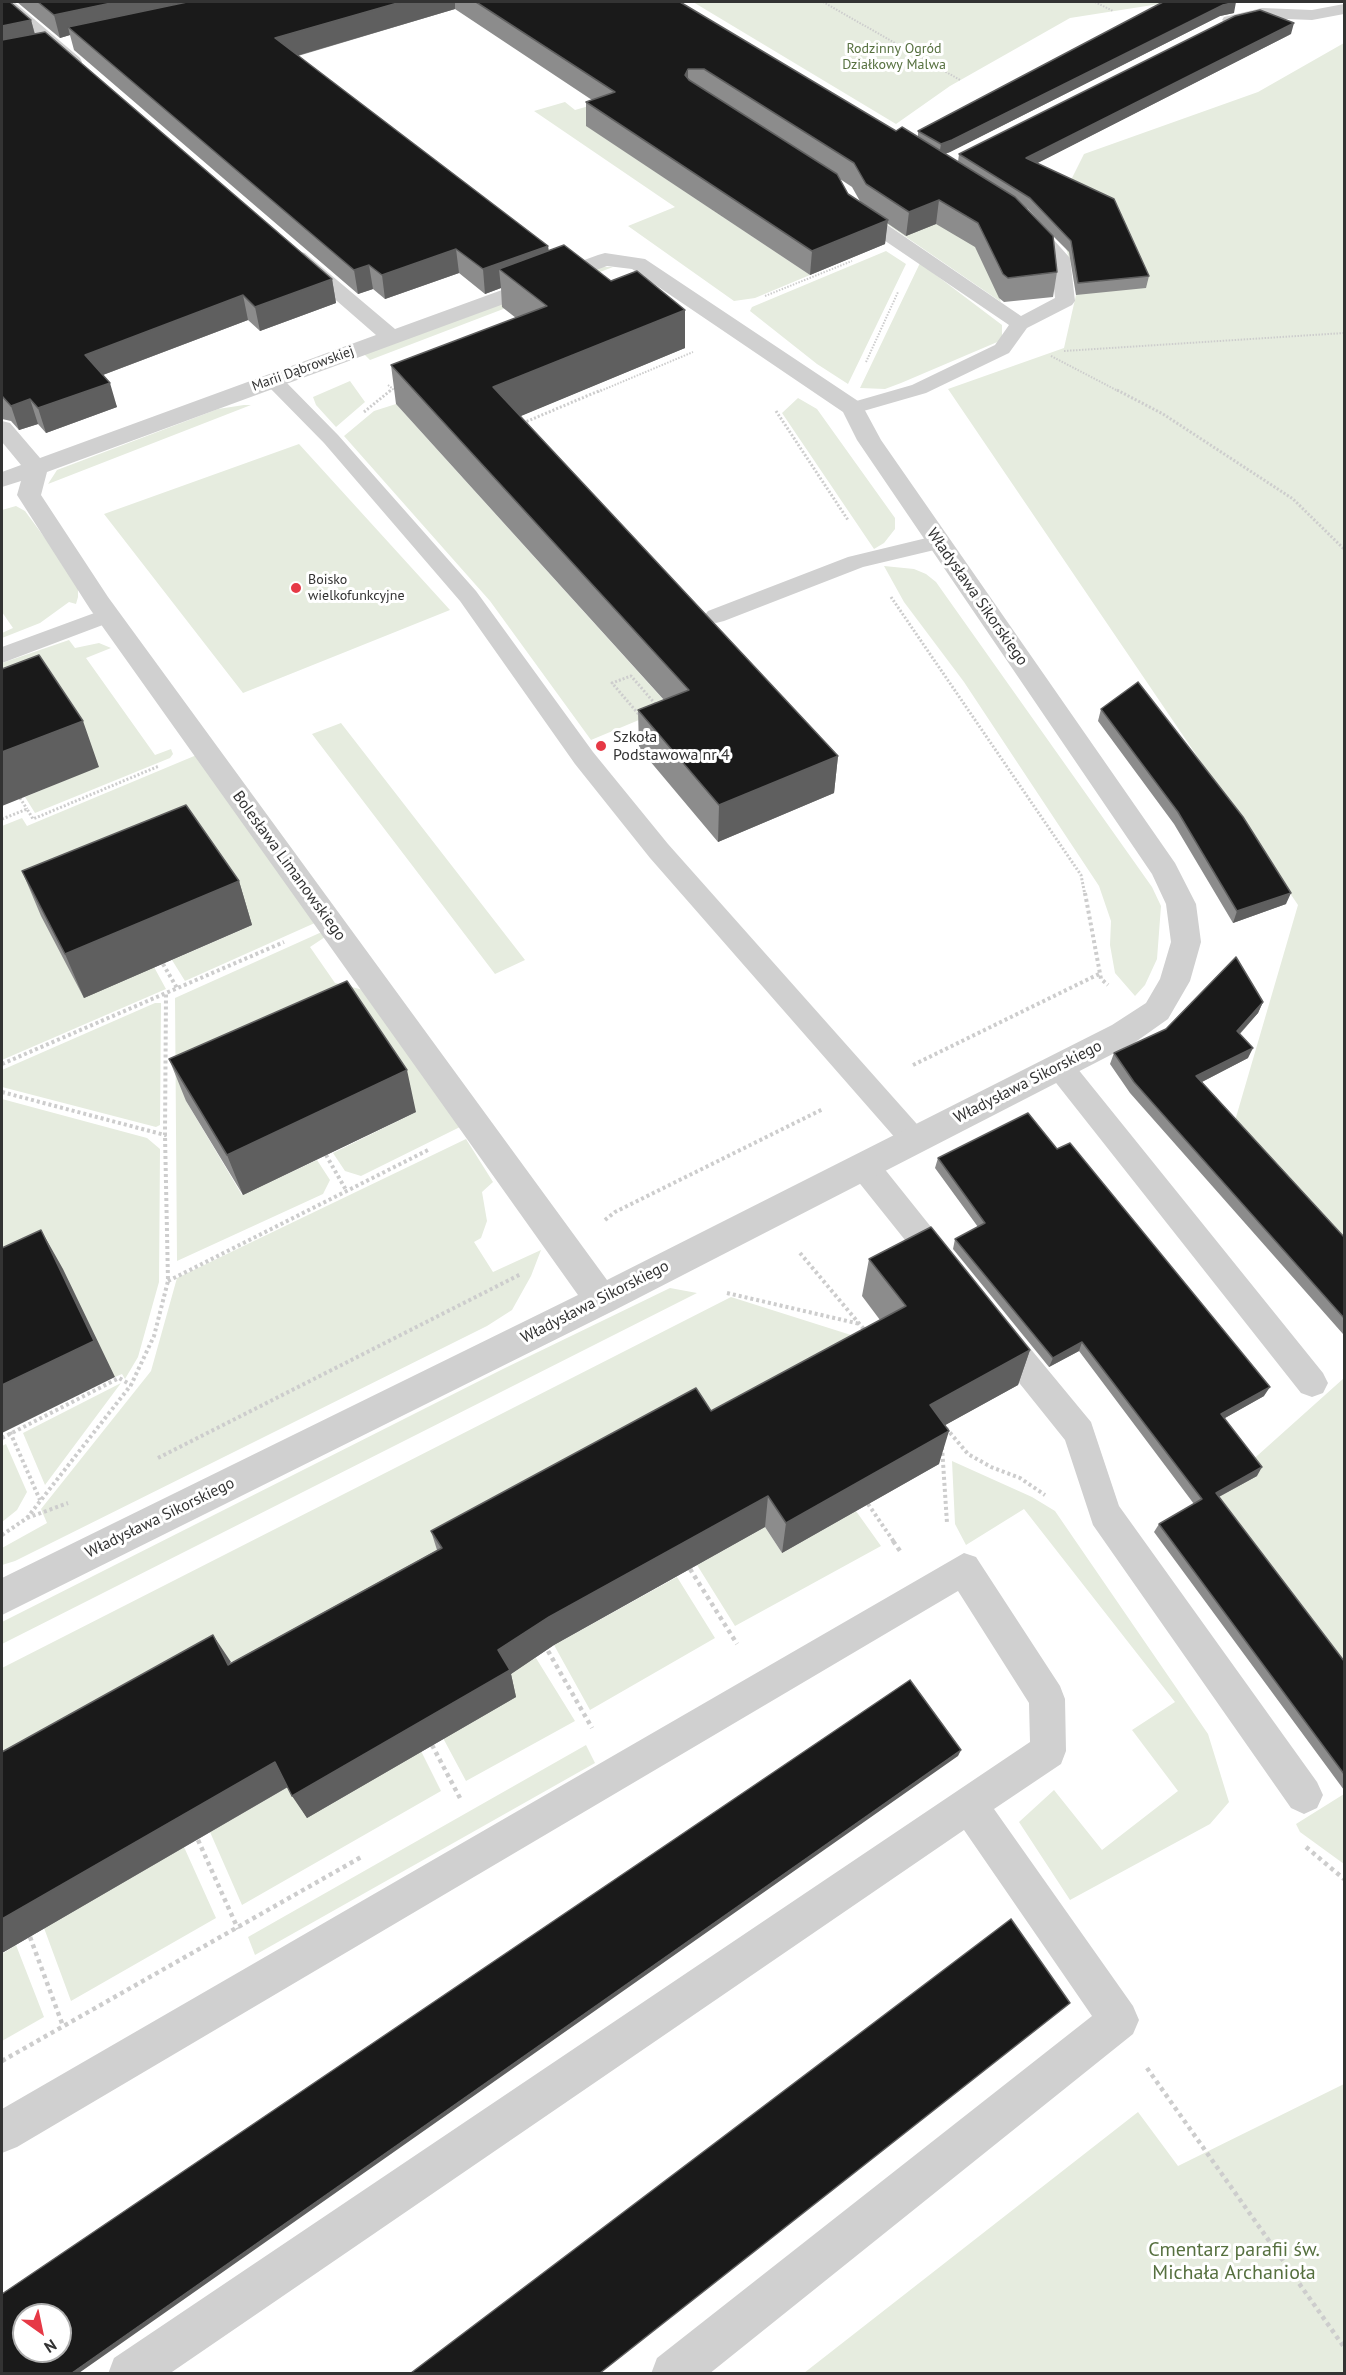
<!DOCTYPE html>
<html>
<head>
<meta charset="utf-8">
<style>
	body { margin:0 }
	#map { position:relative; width:1346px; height:2375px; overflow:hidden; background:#fff; font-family:"PT Sans",sans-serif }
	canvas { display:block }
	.frame { position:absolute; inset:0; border:3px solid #333; pointer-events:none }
	.north { position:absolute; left:12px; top:2303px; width:60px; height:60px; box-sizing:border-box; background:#fff; border:2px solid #adadad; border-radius:50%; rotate:147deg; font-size:16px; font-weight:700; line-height:24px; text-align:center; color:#333 }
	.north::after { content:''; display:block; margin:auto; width:21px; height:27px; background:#e63946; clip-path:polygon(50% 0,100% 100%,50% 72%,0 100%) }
</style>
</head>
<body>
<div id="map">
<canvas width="1346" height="2375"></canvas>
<div class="frame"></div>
<div class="north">N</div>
</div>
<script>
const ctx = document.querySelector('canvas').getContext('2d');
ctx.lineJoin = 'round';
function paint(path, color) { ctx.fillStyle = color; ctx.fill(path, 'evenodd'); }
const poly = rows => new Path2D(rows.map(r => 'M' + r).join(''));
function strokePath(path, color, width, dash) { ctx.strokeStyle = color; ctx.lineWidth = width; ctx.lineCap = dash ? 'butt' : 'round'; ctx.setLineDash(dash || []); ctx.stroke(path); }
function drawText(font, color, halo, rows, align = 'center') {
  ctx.font = font + ' "PT Sans",sans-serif'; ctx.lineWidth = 6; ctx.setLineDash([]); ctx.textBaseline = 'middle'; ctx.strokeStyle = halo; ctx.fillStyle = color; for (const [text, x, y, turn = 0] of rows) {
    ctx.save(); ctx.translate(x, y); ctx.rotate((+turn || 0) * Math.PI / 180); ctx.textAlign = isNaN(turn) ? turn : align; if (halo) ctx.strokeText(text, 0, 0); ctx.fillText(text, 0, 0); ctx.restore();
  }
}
const green = poly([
	[693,2,1172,2,1070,18,950,86,896,124],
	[1344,43,1344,1254,1232,1131,1298,905,948,389,1064,348,1078,286,1058,223,1057,208,1084,154,1258,92],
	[627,95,587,126,810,275,755,298,734,301,628,226,675,207,534,111,565,102,575,110],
	[894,187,979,246,1001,302,868,211],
	[886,251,906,264,848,384,817,364,750,311,752,307],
	[920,263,1002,325,1002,340,901,383,885,389,860,388],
	[602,267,613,267,370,360,364,354],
	[350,381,365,402,336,427,316,405,313,397],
	[798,398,817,409,895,518,895,529,884,543,874,549,782,413],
	[396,404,670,707,591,740,490,601,344,436,374,411],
	[244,405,251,405,48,484,57,470,218,409],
	[299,444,450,610,243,693,104,514],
	[16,506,25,511,53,549,78,589,78,597,76,604,69,602,40,623,2,638,2,633,13,628,2,612,2,510],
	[884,566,914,569,926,574,936,582,1152,887,1161,906,1157,959,1145,985,1135,996,1115,973,1110,945,1111,921,1099,886,964,682,904,602],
	[69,640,75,648,99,643,111,648,86,658,155,755,171,749,173,754,170,758,35,813,25,797,99,766,2,722,2,663],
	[341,723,525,960,495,974,312,734],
	[199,754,317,922,185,981,172,960,252,925,42,916,84,997,154,967,166,989,2,1060,2,826,22,818,27,826],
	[324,931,328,935,310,947,335,983,368,991,464,1125,361,1176,345,1171,333,1153,416,1112,186,1101,242,1195,317,1160,330,1180,323,1194,177,1261,175,998],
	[155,1003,161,1003,160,1125,156,1127,2,1087,2,1070],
	[2,1099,147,1138,160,1149,159,1282,138,1357,125,1379,122,1374,115,1377,2,1298],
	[466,1139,493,1182,482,1192,487,1221,481,1238,474,1242,493,1272,541,1250,531,1276,512,1310,487,1326,15,1561,2,1565,2,1548,47,1523,41,1509,151,1371,177,1278],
	[670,1288,697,1293,2,1644,2,1622,503,1369],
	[731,1297,851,1335,902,1406,231,1662,2,1791,2,1668],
	[1344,1378,1344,1678,1211,1501,1256,1476,1248,1464],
	[121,1383,45,1485,23,1433],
	[6,1444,27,1492,17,1510,2,1522,2,1446],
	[952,1461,1032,1497,1055,1511,1208,1734,1229,1802,1210,1824,1070,1900,1019,1822,1054,1790,1102,1850,1178,1791,1132,1730,1175,1702,1024,1509,966,1545,955,1524],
	[856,1511,881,1546,735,1626,697,1565,765,1527,782,1553],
	[677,1577,715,1638,590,1710,554,1645],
	[536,1658,575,1721,466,1781,443,1738,504,1675],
	[586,1745,595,1763,255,1955,248,1937],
	[421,1751,441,1791,242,1905,210,1832,291,1785],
	[1344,1794,1344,1864,1300,1832,1296,1824],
	[184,1847,216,1918,71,2001,44,1928],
	[16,1945,44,2017,2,2041,2,1954],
	[1344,2084,1344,2373,804,2373,1138,2112,1178,2166]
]);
const pathFar3 = poly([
	[823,2,960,80],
	[1095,2,1113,11],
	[765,296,852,261],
	[1064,351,1344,333],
	[1051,356,1120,392],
	[866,362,898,292],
	[388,385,393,389,389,392],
	[598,392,693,352]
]);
const pathFar2 = poly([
	[1117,390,1163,414,1293,499,1344,549],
	[776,411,848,520],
	[364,412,391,390],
	[523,423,601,390],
	[891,597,1081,875,1085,895],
	[641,717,612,683,631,676,658,707],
	[628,740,643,733],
	[20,798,27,809],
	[2,819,27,809,33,819,159,766]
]);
const pathFar1 = poly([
	[1085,893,1101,979,1108,985],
	[163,964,177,988],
	[2,1064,166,993],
	[913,1065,1101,973],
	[2,1092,165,1135,166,993,284,942],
	[326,1155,346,1190],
	[605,1220,615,1212,823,1109],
	[800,1253,867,1333],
	[168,1281,430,1149],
	[727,1293,860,1324],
	[946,1428,968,1454,991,1467,1020,1478,1045,1495],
	[10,1432,40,1500],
	[2,1438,119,1378,131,1385],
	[942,1447,947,1523],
	[158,1458,521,1274],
	[868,1504,894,1542],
	[27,1518,68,1503],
	[2,1535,27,1518,131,1385,154,1336,168,1281,165,1135]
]);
const path = poly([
	[893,1541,900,1551],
	[690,1569,737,1644],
	[548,1651,592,1728],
	[432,1745,461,1800],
	[198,1840,238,1929],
	[1306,1847,1344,1879],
	[30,1937,63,2026],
	[2,2061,363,1856],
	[1147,2068,1344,2347]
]);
const lane = poly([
	[1344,4,1344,14,1312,20,1262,18,1230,25,1222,20,1224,17,1262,8,1312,10,1344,4],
	[854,205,861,207,1021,316,1055,298,1051,259,1018,222,1027,216,1034,218,1070,258,1075,301,1072,305,1027,328,1009,353,926,393,853,414,846,412,843,408,846,404,912,385,995,345,1009,325,847,215,845,211,854,205],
	[273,374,280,376,338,435,476,591,593,752,668,844,924,1132,929,1140,924,1148,914,1152,904,1148,650,858,575,764,460,601,324,443,266,384,263,380,266,376,273,374],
	[939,535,947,537,950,542,947,547,863,567,724,621,716,623,708,621,704,616,708,611,848,557,939,535],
	[108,608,116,610,120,615,116,620,2,663,2,647,108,608],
	[1059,1055,1069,1058,1323,1373,1328,1383,1323,1393,1312,1397,1301,1393,1049,1074,1045,1066,1049,1058,1059,1055],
	[864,1154,875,1157,955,1257,959,1266,955,1275,944,1279,933,1275,853,1175,849,1166,853,1157,864,1154],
	[999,1320,1010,1324,1091,1422,1119,1506,1317,1782,1323,1795,1317,1808,1304,1814,1291,1808,1093,1525,1065,1440,988,1344,983,1334,988,1324,999,1320],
	[964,1553,976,1557,1060,1686,1065,1699,1066,1751,1061,1764,994,1809,1133,2006,1139,2020,1133,2034,709,2374,651,2374,657,2358,1092,2016,964,1830,169,2374,108,2374,114,2358,1030,1742,1029,1703,958,1591,17,2147,2,2153,2,2109,964,1553]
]);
const street = poly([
	[2,2,14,2,80,58,82,62,80,66,66,66,2,9,2,2],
	[298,251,305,253,395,329,598,255,605,253,645,259,861,403,881,440,1175,863,1196,904,1201,942,1190,981,1168,1019,1134,1043,613,1311,2,1615,2,1578,578,1295,90,609,17,495,21,481,2,487,2,472,21,465,2,442,2,421,10,423,40,458,376,335,291,261,288,257,291,253,298,251],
	[607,266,632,269,843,412,857,440,1152,874,1166,904,1171,942,1160,979,1146,1003,1112,1025,607,1280,108,597,41,495,47,472,607,266]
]);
const wall = poly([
	[2,2,31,20,35,34,332,279,336,303,260,331,248,320,103,375,117,407,46,433,38,424,19,430,11,421,2,419],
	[17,2,680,2,896,131,918,137,918,131,1163,2,1234,13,1220,16,950,152,945,154,958,162,959,154,1291,34,1037,163,1149,276,1146,288,1076,295,1069,252,1053,236,1057,272,1053,297,1004,302,999,298,975,247,936,224,906,236,887,223,885,244,810,275,586,126,586,102,592,100,455,9,298,56,548,246,549,251,685,348,520,416,838,756,834,793,718,842,639,748,638,710,664,700,396,404,391,365,516,318,502,307,501,288,485,294,459,273,385,299,373,289,358,294,74,50,70,35,60,38],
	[840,179,852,187,861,203,848,194],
	[1026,208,1028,209,1053,236],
	[1101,709,1286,904,1233,923,1174,824,1098,721],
	[22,871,239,881,252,925,84,998,41,916],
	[1263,1002,1258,1013,1240,1034,1248,1058,1202,1082,1344,1237,1344,1333,1343,1334,1130,1093,1110,1064,1114,1053],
	[169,1059,416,1112,243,1195,186,1101],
	[1057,1149,1264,1396,1225,1418,1257,1476,1219,1497,1344,1661,1344,1790,1154,1532,1159,1524,1194,1504,1079,1351,1049,1367,953,1249,955,1239,978,1227,935,1168,938,1158],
	[869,1259,1030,1350,1018,1385,945,1425,939,1464,782,1553,765,1527,554,1645,511,1674,516,1697,307,1818,288,1787,2,1953,2,1752,231,1663,437,1550,431,1531,711,1411,880,1320,862,1296]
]);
const shadedWall = poly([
	[116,2,229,2,68,27,70,35,60,38,54,15],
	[401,2,455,2,455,9,279,61,275,38],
	[1236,2,1234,13,1220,16,950,152,939,156,941,144,1223,5],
	[31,20,37,43,2,51,2,26],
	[1294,23,1291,34,1024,170,1026,158],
	[688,69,688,93,685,75],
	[939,200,936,224,906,236,909,212],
	[888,220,885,244,810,275,812,251],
	[548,246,550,270,499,269,501,288,485,294,483,269],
	[456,249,459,273,385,299,382,275],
	[369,265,373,289,358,294,354,270],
	[332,279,336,303,260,331,255,307],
	[243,295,248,320,92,379,85,355],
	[685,310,685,348,497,426,493,387],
	[110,383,117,407,46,433,38,408],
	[30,399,38,424,19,430,11,406],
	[83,721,99,767,2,806,2,752],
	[838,756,834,793,718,842,719,805],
	[239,881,252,925,84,998,65,954],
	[1291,893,1286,904,1233,923,1237,911],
	[1263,1002,1258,1013,1232,1042,1237,1031],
	[1253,1048,1248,1058,1192,1087,1196,1076],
	[407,1070,416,1112,243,1195,227,1155],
	[41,1230,63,1269,115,1377,2,1433,2,1385],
	[1082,1342,1079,1351,1049,1367,1053,1358],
	[1030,1350,1018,1385,920,1439,930,1405],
	[1270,1387,1264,1396,1216,1423,1221,1414],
	[949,1431,939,1464,782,1553,786,1523],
	[1262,1467,1257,1476,1211,1501,1216,1493],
	[768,1496,765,1527,554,1645,511,1674,516,1697,307,1818,292,1796,498,1650,549,1617],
	[213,1635,231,1662,228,1665],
	[961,1750,958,1756,79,2373,72,2373],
	[275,1762,291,1785,2,1953,2,1919]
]);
const building = poly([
	[2,2,10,2,31,20,2,26,2,2],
	[38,2,116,2,54,15,38,2],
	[187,2,401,2,275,38,548,246,483,269,456,249,382,275,369,265,354,270,68,27,187,2],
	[476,2,680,2,896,131,902,127,1015,197,1053,236,1057,272,1008,278,1003,274,978,223,939,200,909,212,866,184,854,163,704,69,688,69,685,75,689,80,837,174,848,194,888,220,812,251,586,102,615,92,476,2],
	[1163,2,1236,2,1223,5,952,140,941,144,918,131,1163,2],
	[1260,10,1294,23,1026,158,1114,199,1149,276,1078,283,1071,241,1030,198,959,154,1235,16,1260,10],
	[45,32,332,279,255,307,243,295,85,355,110,383,38,408,30,399,11,406,2,396,2,40,45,32],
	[564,245,611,281,637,271,685,310,493,387,838,756,719,805,638,710,689,690,391,365,547,306,499,269,564,245],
	[39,655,83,721,2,752,2,669,39,655],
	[1138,682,1243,817,1291,893,1237,911,1178,812,1101,709,1138,682],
	[186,805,239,881,65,954,22,871,186,805],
	[1236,957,1263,1002,1237,1031,1253,1048,1196,1076,1344,1237,1344,1318,1134,1082,1114,1053,1166,1029,1236,957],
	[347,981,407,1070,227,1155,169,1059,347,981],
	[1028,1113,1057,1149,1070,1143,1270,1387,1221,1414,1262,1467,1216,1493,1344,1661,1344,1774,1159,1524,1202,1499,1082,1342,1053,1358,955,1239,985,1223,938,1158,1028,1113],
	[931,1227,1030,1350,930,1405,949,1431,786,1523,768,1496,549,1617,498,1650,510,1670,292,1796,275,1762,2,1919,2,1752,213,1635,228,1665,442,1548,431,1531,696,1388,711,1411,906,1306,869,1259,931,1227],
	[41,1230,94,1341,2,1385,2,1248,41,1230],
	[910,1680,961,1750,72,2373,2,2373,2,2294,910,1680],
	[24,2315,60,2315,60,2351,24,2351,24,2315],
	[1011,1919,1070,2003,600,2373,411,2373,1011,1919]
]);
const markers = [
	[296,588,6,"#e63946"],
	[601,746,6,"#e63946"]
];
const farParknames = [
	["Rodzinny Ogród",894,49],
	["Działkowy Malwa",894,65]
];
const farStreetnames = [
	["Marii Dąbrowskiej",303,369,-20]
];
const farPoinames = [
	["Boisko",308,580],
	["wielkofunkcyjne",308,596]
];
const streetNames = [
	["Władysława Sikorskiego",977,597,55],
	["Bolesława Limanowskiego",289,866,54],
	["Władysława Sikorskiego",1028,1082,-27],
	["Władysława Sikorskiego",595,1302,-27],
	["Władysława Sikorskiego",160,1518,-26]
];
const poiNames = [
	["Szkoła",613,737],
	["Podstawowa nr 4",613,755]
];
const nearParknames = [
	["Cmentarz parafii św.",1234,2250],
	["Michała Archanioła",1234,2273]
];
paint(green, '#e6ecdf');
strokePath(pathFar3, '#cdcdcd', 2, [1.5, 1.5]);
strokePath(pathFar2, '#cdcdcd', 3, [2, 2]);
strokePath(pathFar1, '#cdcdcd', 4, [3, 3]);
strokePath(path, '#cdcdcd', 4.5, [4, 4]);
paint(lane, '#d0d0d0');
paint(street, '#d0d0d0');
paint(wall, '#8c8c8c');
paint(shadedWall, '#5f5f5f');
paint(building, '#1a1a1a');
strokePath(building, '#5f5f5f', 1.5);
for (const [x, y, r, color] of markers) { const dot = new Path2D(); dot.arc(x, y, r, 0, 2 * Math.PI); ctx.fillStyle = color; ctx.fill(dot); strokePath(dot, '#fff', 2); }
drawText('14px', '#56703f', '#fff', farParknames);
drawText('14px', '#333', '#fff', farStreetnames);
drawText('14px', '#333', '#fff', farPoinames, 'left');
drawText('16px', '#333', '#fff', streetNames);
drawText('16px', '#333', '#fff', poiNames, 'left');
drawText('20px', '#56703f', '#fff', nearParknames);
</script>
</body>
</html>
